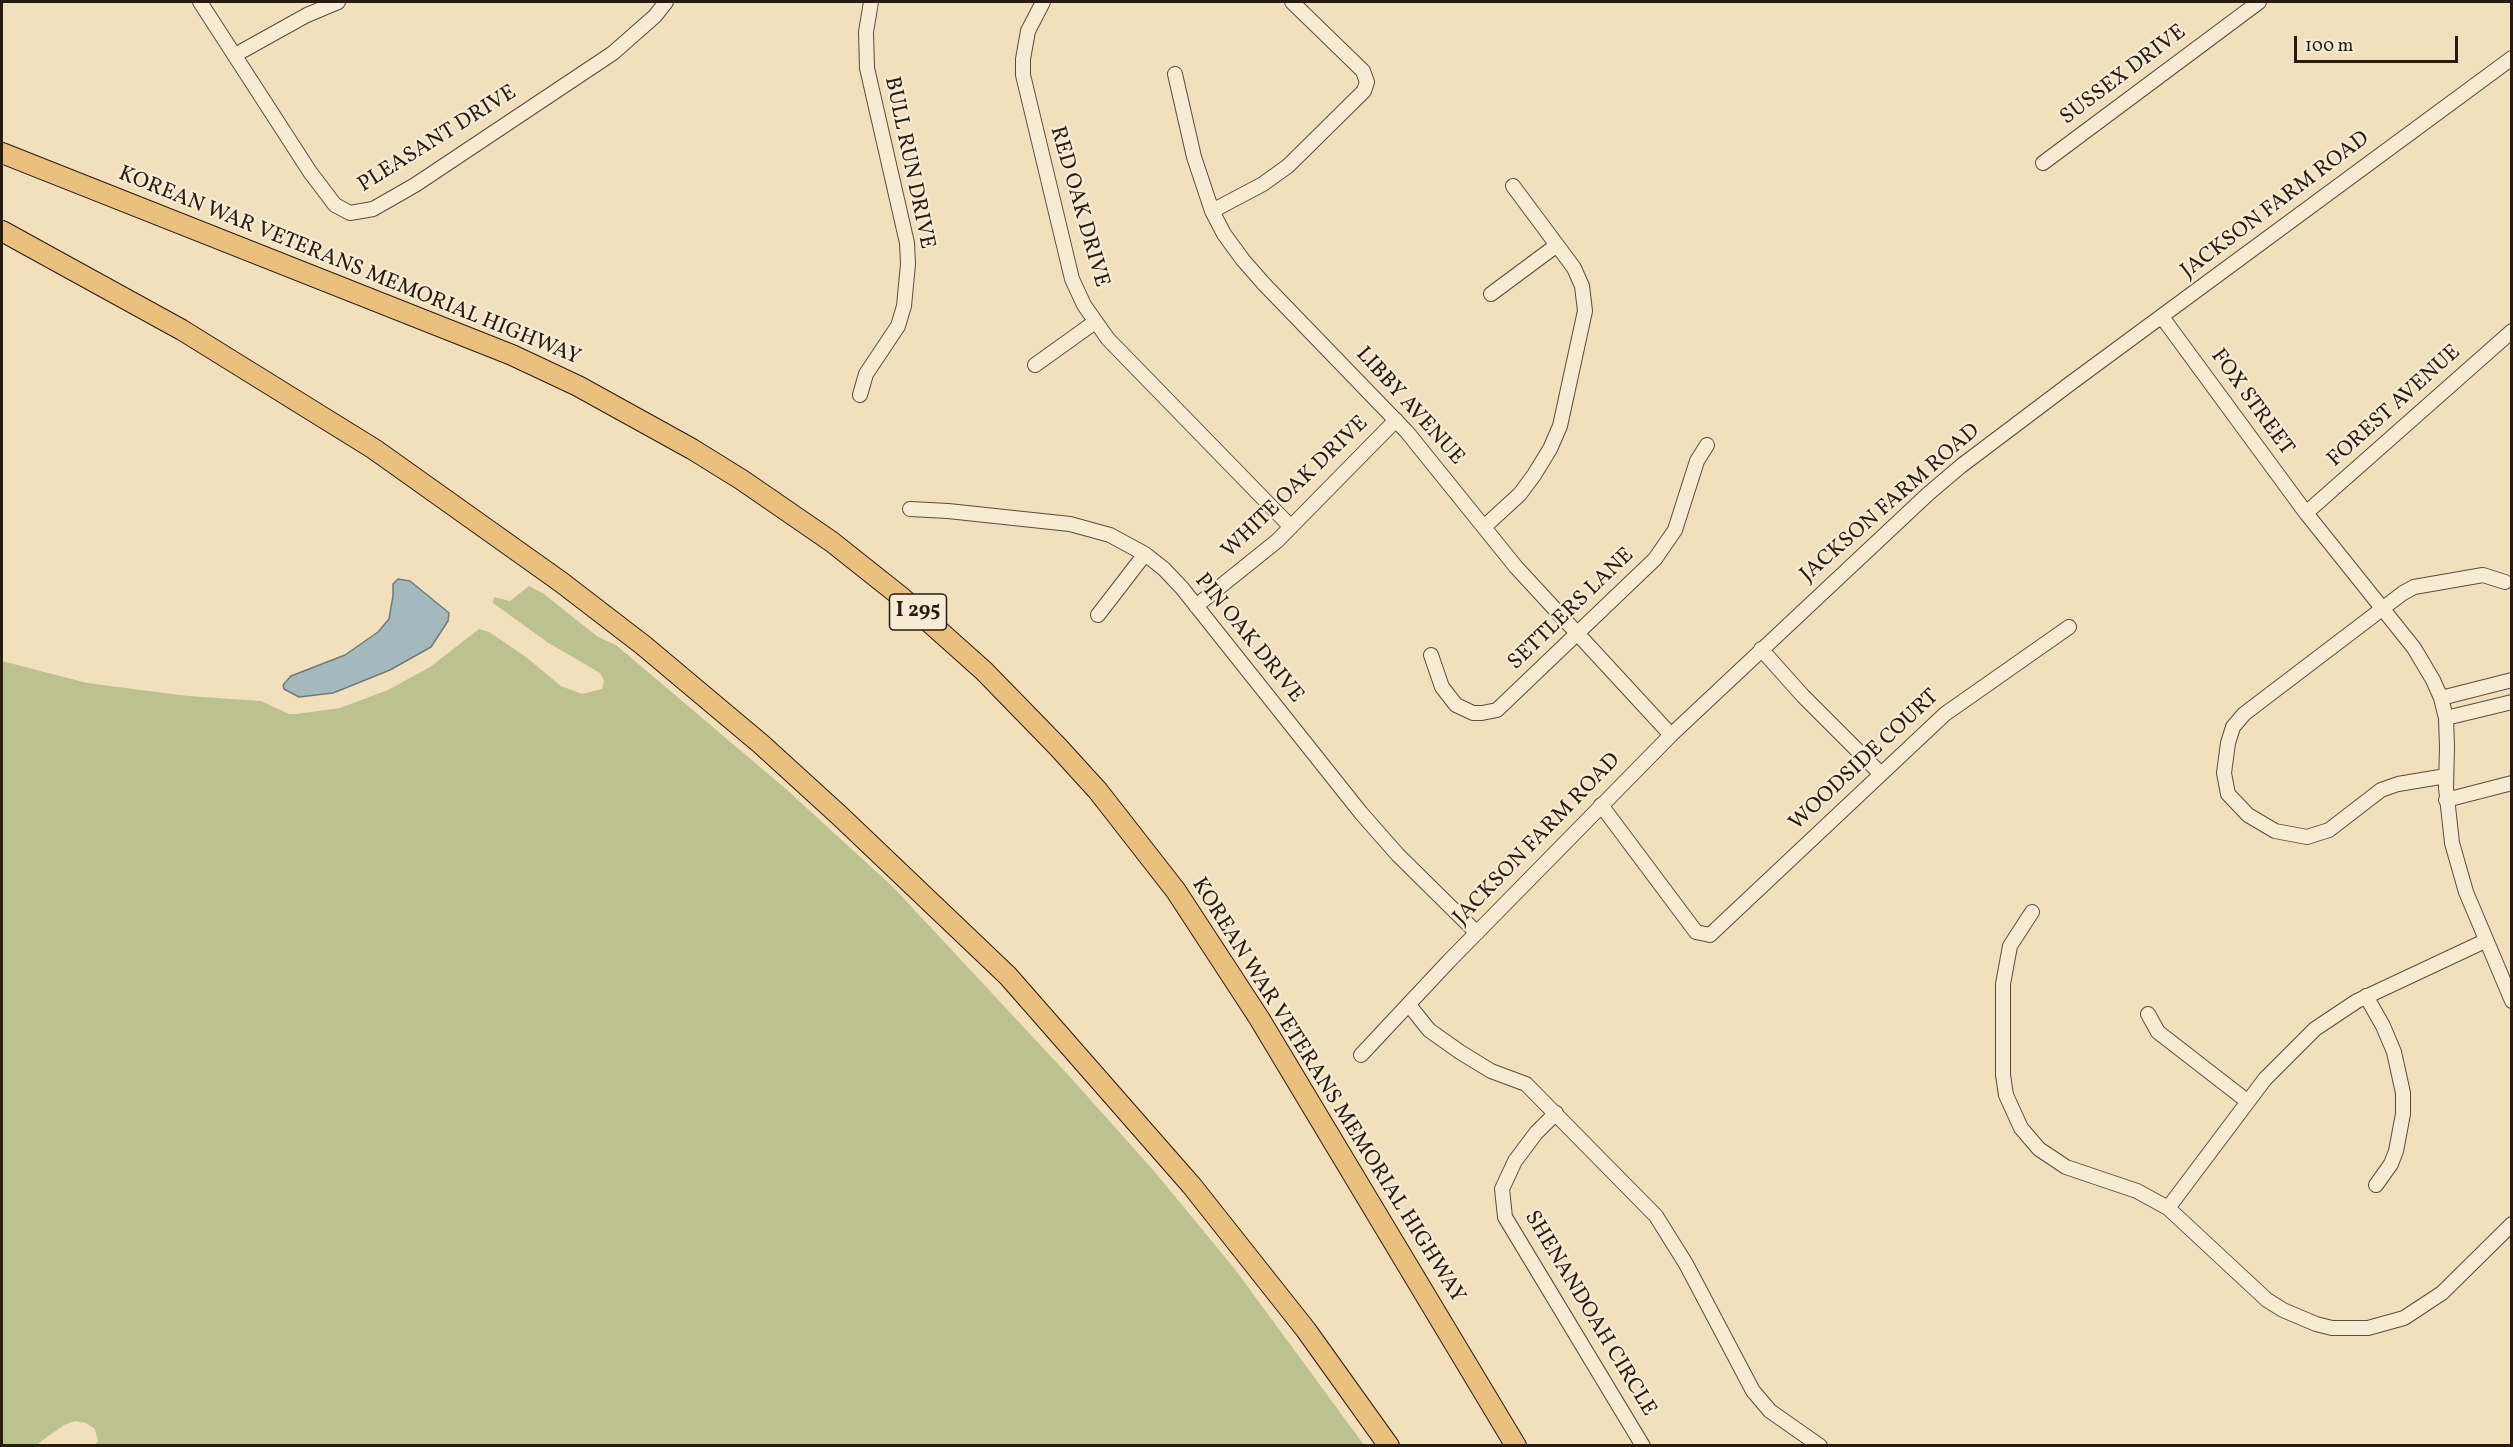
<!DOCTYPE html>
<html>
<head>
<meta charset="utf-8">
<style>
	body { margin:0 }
	#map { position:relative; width:2513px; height:1447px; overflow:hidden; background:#f2e0bd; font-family:Vollkorn,serif }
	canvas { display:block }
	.frame { position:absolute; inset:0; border:3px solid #2a1b11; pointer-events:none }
	.scale { position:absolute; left:2294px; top:36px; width:164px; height:27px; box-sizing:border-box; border:3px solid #2a1b11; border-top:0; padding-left:8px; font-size:18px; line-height:21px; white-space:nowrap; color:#2a1b11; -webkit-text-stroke:4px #f7ebd4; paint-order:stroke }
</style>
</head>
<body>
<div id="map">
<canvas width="2513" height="1447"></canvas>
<div class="frame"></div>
<div class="scale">100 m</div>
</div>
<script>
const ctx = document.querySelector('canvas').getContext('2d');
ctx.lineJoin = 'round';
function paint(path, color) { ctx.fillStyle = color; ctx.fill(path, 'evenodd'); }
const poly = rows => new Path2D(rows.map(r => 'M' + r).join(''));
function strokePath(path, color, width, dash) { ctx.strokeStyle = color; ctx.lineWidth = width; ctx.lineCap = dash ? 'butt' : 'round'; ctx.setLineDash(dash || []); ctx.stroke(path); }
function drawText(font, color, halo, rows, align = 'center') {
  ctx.font = font + ' Vollkorn,serif'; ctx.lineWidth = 4.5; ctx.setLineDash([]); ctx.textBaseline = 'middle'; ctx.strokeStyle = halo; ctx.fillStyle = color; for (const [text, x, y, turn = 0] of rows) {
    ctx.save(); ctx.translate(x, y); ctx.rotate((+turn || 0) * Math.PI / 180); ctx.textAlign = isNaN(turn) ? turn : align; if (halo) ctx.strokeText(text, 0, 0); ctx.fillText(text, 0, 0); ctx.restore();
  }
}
const green = poly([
	[529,586,544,594,598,637,616,645,786,789,894,888,1071,1078,1154,1171,1234,1268,1364,1445,94,1446,98,1441,95,1429,86,1423,75,1421,64,1425,36,1445,2,1445,2,661,87,683,188,696,261,701,289,714,296,714,340,708,388,690,430,667,479,629,489,632,526,657,561,686,582,694,602,689,604,681,600,673,547,642,493,603,494,597,510,601]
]);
const water = poly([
	[398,579,410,581,449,613,448,621,431,647,390,670,333,693,299,697,284,689,283,685,291,676,345,655,378,632,389,619,393,596,393,584,398,579]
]);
const minor = poly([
	[200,2,310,172,335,205,350,213,373,209,415,185,613,53,655,16,666,2],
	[1043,2,1028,31,1023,59,1023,75,1072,279,1084,305,1108,339,1291,527],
	[235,55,307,15,338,2],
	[1175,74,1194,157,1212,211,1224,234,1243,260,1264,284,1407,432,1516,567,1671,735],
	[2043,163,2259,2],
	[1212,211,1263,184,1288,166,1364,91,1367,82,1363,71,1292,2],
	[1491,294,1557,245],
	[2162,317,2306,513,2414,648,2433,680,2441,698,2446,718,2447,747,2446,788,2452,843,2466,892,2512,1001],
	[1035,365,1095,322],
	[860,395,866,374,898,326,904,306,908,264,907,243,867,68,866,32,871,2],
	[910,509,948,511,1070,524,1110,535,1145,554,1164,569,1182,588,1361,813,1398,855,1477,933],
	[2306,513,2512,331],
	[1484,527,1520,494,1534,475,1550,449,1560,426,1585,311,1582,286,1574,268,1513,186],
	[1196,606,1277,541,1396,420],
	[1098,615,1145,554],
	[1761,649,1803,696,1880,773],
	[1431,655,1442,687,1456,705,1473,713,1482,713,1497,710,1655,559,1675,530,1697,461,1707,445],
	[2441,698,2512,680],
	[2446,718,2512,702],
	[2446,776,2398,784,2381,790,2329,830,2307,837,2275,831,2248,815,2228,794,2224,773,2228,743,2233,727,2244,714,2403,593,2414,587,2483,575,2505,582],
	[2446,800,2512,783],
	[1601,805,1696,932,1710,935,1945,714,2069,627],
	[2032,912,2010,946,2003,984,2003,1075,2006,1095,2021,1128,2039,1149,2066,1167,2137,1191,2168,1208,2267,1300,2283,1310,2316,1324,2332,1328,2368,1328,2404,1318,2442,1293,2512,1224],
	[2366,996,2383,1026,2394,1052,2403,1093,2403,1114,2396,1151,2391,1164,2376,1185],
	[1409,1005,1429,1030,1460,1052,1491,1071,1526,1084,1656,1216,1686,1264,1753,1391,1770,1411,1820,1446],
	[2148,1014,2158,1032,2247,1101],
	[1361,1055,1449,961,1671,735,1928,494,1961,466,2071,383,2512,58],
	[1556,1113,1536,1133,1515,1161,1502,1189,1505,1217,1643,1446],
	[2168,1208,2265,1079,2315,1029,2357,1001,2485,941]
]);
const highway = poly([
	[2,153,512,355,578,386,692,449,742,480,832,542,900,596,984,671,1058,747,1098,791,1176,891,1259,1018,1516,1446],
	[2,231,182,330,374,449,561,582,643,645,761,744,840,816,1008,976,1192,1186,1306,1330,1389,1446]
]);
const shields = [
	[918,612,57]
];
const shieldNames = [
	["I 295",918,612]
];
const streetNames = [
	["SUSSEX DRIVE",2124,76,-37],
	["PLEASANT DRIVE",438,140,-32],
	["BULL RUN DRIVE",908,163,78],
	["JACKSON FARM ROAD",2276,206,-37],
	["RED OAK DRIVE",1078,207,74],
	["KOREAN WAR VETERANS MEMORIAL HIGHWAY",349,267,22],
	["FOX STREET",2251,403,54],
	["LIBBY AVENUE",1409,407,48],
	["FOREST AVENUE",2395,407,-42],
	["WHITE OAK DRIVE",1296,488,-44],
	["JACKSON FARM ROAD",1891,504,-41],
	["SETTLERS LANE",1572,610,-44],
	["PIN OAK DRIVE",1248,639,51],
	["WOODSIDE COURT",1865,761,-43],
	["JACKSON FARM ROAD",1538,840,-46],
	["KOREAN WAR VETERANS MEMORIAL HIGHWAY",1327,1091,58],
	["SHENANDOAH CIRCLE",1589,1314,59]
];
paint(green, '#bcc28f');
paint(water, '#a2babd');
strokePath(water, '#727a78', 1.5);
strokePath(minor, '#5c4c3c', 16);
strokePath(highway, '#2a1b11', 22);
strokePath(minor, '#f7ebd4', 14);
strokePath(highway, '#e9c07e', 20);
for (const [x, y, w] of shields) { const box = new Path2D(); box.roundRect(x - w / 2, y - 18, w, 36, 4.5); ctx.fillStyle = '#f7ebd4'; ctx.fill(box); strokePath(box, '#2a1b11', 1.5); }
drawText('bold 21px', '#2a1b11', null, shieldNames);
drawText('22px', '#2a1b11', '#f7ebd4', streetNames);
</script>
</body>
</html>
